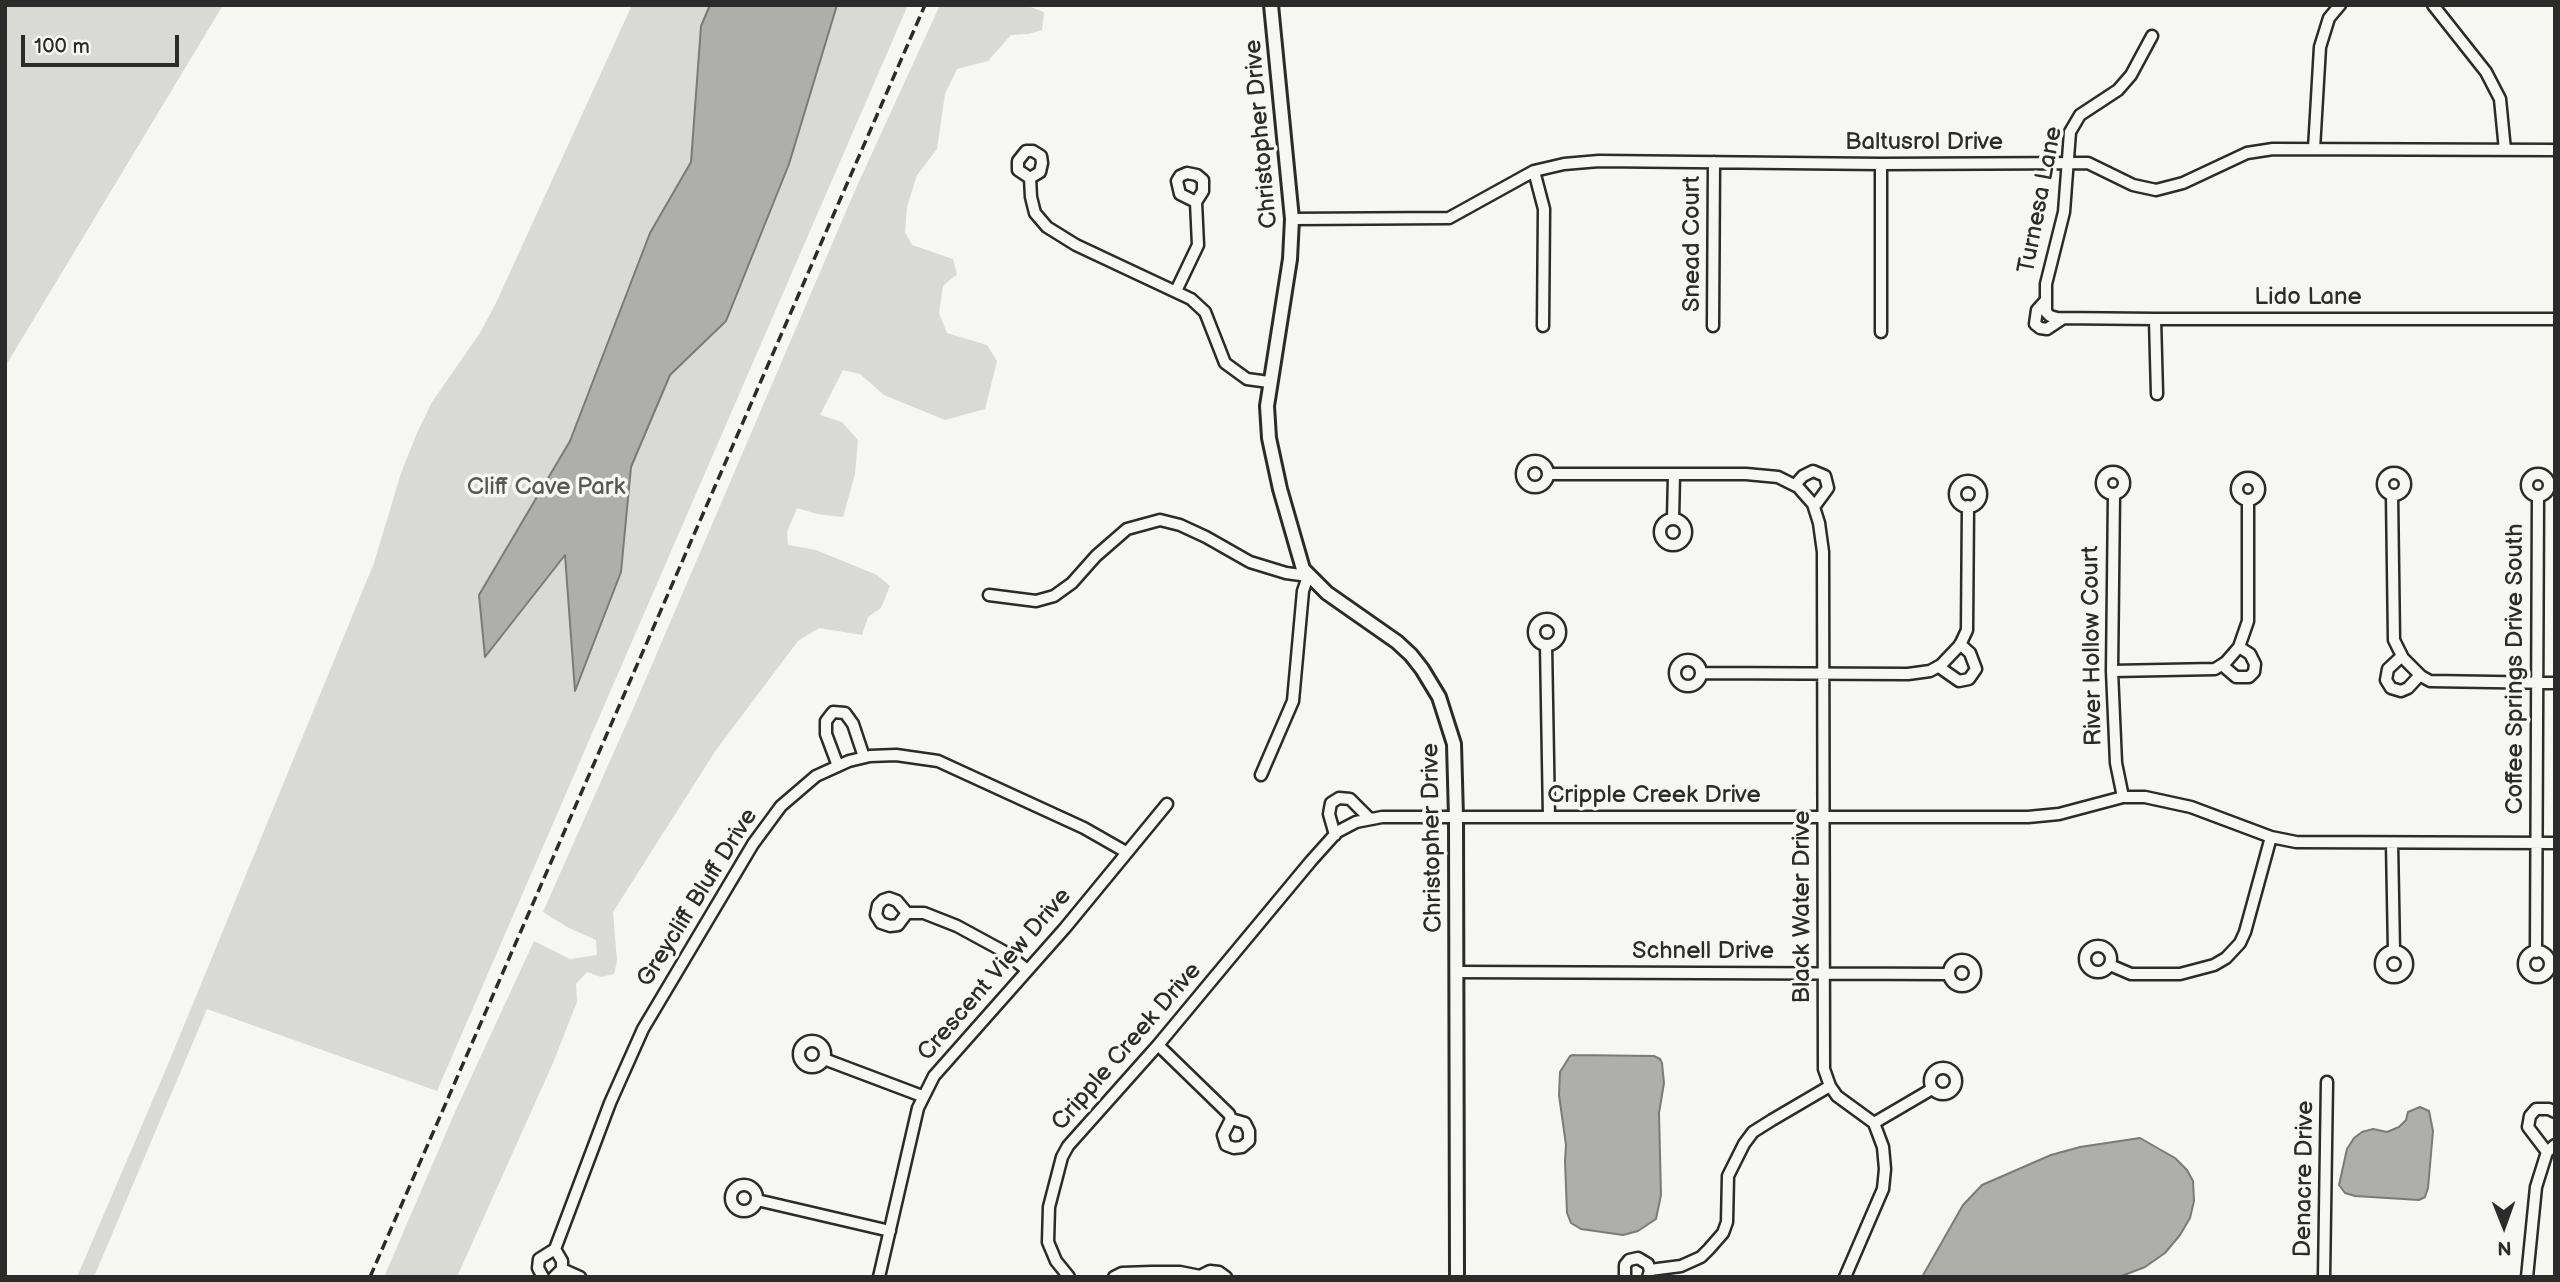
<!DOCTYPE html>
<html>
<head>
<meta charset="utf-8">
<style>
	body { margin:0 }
	#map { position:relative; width:2560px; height:1282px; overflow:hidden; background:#f6f6f2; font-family:"Balsamiq Sans",sans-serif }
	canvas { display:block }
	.frame { position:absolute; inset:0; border:7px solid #2b2b2b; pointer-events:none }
	.north { position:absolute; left:2469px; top:1191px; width:70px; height:70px; -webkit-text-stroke:5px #f6f6f2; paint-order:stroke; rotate:179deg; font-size:19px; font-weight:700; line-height:28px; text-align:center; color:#2b2b2b }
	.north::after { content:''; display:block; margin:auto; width:24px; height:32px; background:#2b2b2b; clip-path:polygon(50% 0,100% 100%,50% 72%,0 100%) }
	.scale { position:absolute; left:21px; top:35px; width:158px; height:32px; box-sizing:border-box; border:4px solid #2b2b2b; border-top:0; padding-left:9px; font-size:21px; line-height:24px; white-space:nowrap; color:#2b2b2b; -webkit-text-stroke:5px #f6f6f2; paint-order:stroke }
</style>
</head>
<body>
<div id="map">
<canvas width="2560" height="1282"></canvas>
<div class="frame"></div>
<div class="north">N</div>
<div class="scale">100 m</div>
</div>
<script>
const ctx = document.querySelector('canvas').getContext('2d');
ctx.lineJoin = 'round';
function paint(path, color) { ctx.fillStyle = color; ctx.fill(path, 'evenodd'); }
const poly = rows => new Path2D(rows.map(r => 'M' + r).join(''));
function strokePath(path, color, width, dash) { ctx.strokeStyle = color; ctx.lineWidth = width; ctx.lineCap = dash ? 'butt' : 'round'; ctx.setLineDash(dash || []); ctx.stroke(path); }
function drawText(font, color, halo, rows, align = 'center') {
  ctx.font = font + ' "Balsamiq Sans",sans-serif'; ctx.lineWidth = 7; ctx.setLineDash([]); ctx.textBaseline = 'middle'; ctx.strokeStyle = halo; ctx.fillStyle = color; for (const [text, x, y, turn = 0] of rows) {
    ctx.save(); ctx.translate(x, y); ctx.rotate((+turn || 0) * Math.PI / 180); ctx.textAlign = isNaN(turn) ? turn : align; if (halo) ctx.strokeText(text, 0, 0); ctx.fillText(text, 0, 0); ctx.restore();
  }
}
const green = poly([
	[5,5,223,5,5,367],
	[632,5,908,5,437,1091,207,1009,94,1277,77,1277,169,1062,374,563,401,473,417,433,432,402,480,333,496,303],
	[940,5,1025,5,1044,12,1042,30,1028,34,1011,35,988,61,957,69,945,94,937,149,917,175,907,207,905,232,912,245,953,259,957,274,943,286,939,313,947,333,987,345,997,361,985,409,945,420,884,395,860,374,843,370,820,415,842,422,858,440,855,474,843,517,817,514,797,508,787,532,788,545,816,550,877,575,890,586,881,608,868,617,862,635,819,628,798,641,716,750,613,912,617,961,614,974,601,977,587,972,576,984,577,1002,553,1063,457,1277,384,1277,455,1112,534,941,570,959,597,955,596,940,567,927,543,912,633,709,856,188]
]);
const water = poly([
	[710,5,837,5,789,164,726,321,670,375,631,467,621,572,575,691,565,555,485,657,479,595,570,441,650,233,691,162,701,26,710,5],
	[1573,1055,1654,1056,1660,1059,1662,1063,1664,1083,1659,1113,1661,1195,1656,1219,1638,1231,1623,1235,1581,1229,1571,1223,1567,1213,1565,1161,1566,1145,1559,1095,1560,1072,1570,1056,1573,1055],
	[2420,1107,2429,1111,2433,1131,2428,1188,2425,1197,2419,1200,2355,1196,2345,1193,2339,1185,2347,1149,2354,1138,2362,1132,2373,1129,2387,1132,2399,1127,2406,1120,2408,1112,2420,1107],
	[2140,1138,2175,1158,2187,1170,2193,1181,2194,1201,2190,1218,2180,1235,2165,1253,2145,1267,2119,1277,1922,1277,1963,1205,1982,1185,2051,1155,2080,1147,2140,1138]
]);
const minor = poly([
	[2433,5,2486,72,2500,99,2505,150],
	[2152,36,2131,75,2118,90,2080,115,2070,132,2064,212,2046,284,2046,312,2050,316,2057,318,2155,319,2555,319],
	[2314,149,2320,47,2329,18,2340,5],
	[1881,164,1881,332],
	[1534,171,1544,209,1543,326],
	[1030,178,1018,170,1018,161,1026,151,1033,151,1041,156,1042,163,1040,172,1030,178,1031,197,1035,213,1047,227,1076,245,1191,299,1205,312,1225,363,1247,379,1269,382],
	[1292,219,1449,218,1534,171,1564,164,1599,161,1881,164,2088,163,2133,185,2156,190,2183,183,2247,153,2273,149,2555,150],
	[1176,291,1198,245,1196,202,1180,194,1177,181,1180,176,1187,173,1197,175,1203,180,1203,191,1196,202],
	[2046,300,2037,310,2035,324,2040,328,2047,329,2062,319],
	[2155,319,2157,394],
	[1713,326,1714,162],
	'1522 474a13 13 0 1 1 26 0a13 13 0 1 1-26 0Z',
	'2102 483a11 11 0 1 1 22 0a11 11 0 1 1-22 0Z',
	'2383 484a11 11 0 1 1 22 0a11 11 0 1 1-22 0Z',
	'2527 485a11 11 0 1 1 22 0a11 11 0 1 1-22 0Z',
	[1549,474,1746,474,1778,477,1798,487,1813,504,1819,523,1823,552,1824,1069,1830,1086,1837,1096,1874,1123,1883,1147,1885,1169,1883,1189,1845,1277],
	'2237 489a11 11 0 1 1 22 0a11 11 0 1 1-22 0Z',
	'1955 494a13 13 0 1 1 26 0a13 13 0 1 1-26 0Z',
	[1795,485,1803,476,1813,471,1825,476,1828,488,1814,507],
	[2114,494,2112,671,2116,763,2123,797],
	[2392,495,2394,640,2403,658,2421,676,2430,681,2555,683],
	[1673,519,1674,475],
	'1660 532a13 13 0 1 1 26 0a13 13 0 1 1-26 0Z',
	[989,595,1036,601,1054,596,1072,583,1096,556,1127,529,1160,520,1180,525,1206,537,1250,562,1286,573,1308,576,1303,591,1293,701,1261,775],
	'1534 632a13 13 0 1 1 26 0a13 13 0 1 1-26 0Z',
	[1546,645,1549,817],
	[2402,656,2388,669,2386,680,2391,688,2401,691,2408,688,2420,675],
	'1675 673a13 13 0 1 1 26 0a13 13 0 1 1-26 0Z',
	[2222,665,2236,677,2249,677,2254,672,2255,664,2250,654,2239,647],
	[1939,667,1959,681,1969,679,1976,669,1970,653,1960,644],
	[2112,671,2215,669,2226,662,2239,647,2248,621,2248,500],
	[1701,673,1908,674,1930,671,1941,665,1960,645,1967,630,1968,506],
	[838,766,826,734,826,721,833,712,845,713,853,724,864,757],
	[1335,835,1329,814,1331,803,1339,798,1350,799,1370,819],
	[2271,837,2296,842,2555,843],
	[2392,843,2394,951],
	[907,913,898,925,890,926,881,923,876,915,878,905,883,900,889,898,897,901,907,913,924,913,957,926,1003,951,1026,969],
	'2085 959a13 13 0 1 1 26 0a13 13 0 1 1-26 0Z',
	'2381 964a13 13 0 1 1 26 0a13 13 0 1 1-26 0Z',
	'2524 964a13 13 0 1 1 26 0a13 13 0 1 1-26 0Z',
	[2536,952,2538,496],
	'1949 973a13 13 0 1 1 26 0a13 13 0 1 1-26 0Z',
	[1456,972,1949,974],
	'799 1054a13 13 0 1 1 26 0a13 13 0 1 1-26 0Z',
	[1158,1045,1229,1114,1231,1119,1223,1135,1226,1145,1234,1148,1242,1147,1249,1141,1249,1131,1245,1123,1231,1119],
	[824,1059,922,1096],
	'1930 1081a13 13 0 1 1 26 0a13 13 0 1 1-26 0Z',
	[1874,1123,1932,1089],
	[2547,1152,2528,1127,2530,1116,2536,1109,2549,1109,2555,1112],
	'731 1198a13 13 0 1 1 26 0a13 13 0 1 1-26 0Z',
	[757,1200,890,1231],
	[562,1269,580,1277],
	[1650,1270,1681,1266,1701,1257,1709,1249,1723,1233,1727,1222,1728,1176,1744,1144,1753,1132,1772,1120,1830,1086],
	[543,1277,538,1268,539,1259,555,1249,610,1103,643,1029,753,844,781,806,816,776,849,761,870,756,896,755,938,761,1084,828,1126,852],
	[554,1277,562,1269,562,1261,555,1249],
	[879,1277,918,1108,934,1076,1065,928,1167,804],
	[1069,1277,1056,1261,1048,1242,1049,1207,1062,1157,1068,1146,1158,1045,1311,861,1337,832,1356,822,1382,817,2028,817,2059,814,2123,797,2145,797,2191,807,2271,837,2245,932,2240,943,2226,958,2214,965,2180,974,2131,974,2110,965],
	[1114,1277,1122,1273,1152,1272,1180,1272,1200,1276,1210,1271,1219,1272,1226,1277],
	[1625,1277,1625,1265,1629,1260,1638,1258,1648,1264,1650,1271,1648,1277],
	[2324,1277,2327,1082],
	[2527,1277,2536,1187,2547,1152,2555,1145]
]);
const tertiary = poly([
	[1271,5,1292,219,1290,259,1267,406,1269,438,1280,489,1303,569,1327,593,1397,642,1411,655,1422,669,1439,697,1454,744,1456,817,1457,1277]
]);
const rail = poly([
	[370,1277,925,5]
]);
const streetNames = [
	["Christopher Drive",1262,134,-95],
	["Baltusrol Drive",1924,143],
	["Turnesa Lane",2041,200,-79],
	["Snead Court",1693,244,-90],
	["Lido Lane",2308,298],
	["River Hollow Court",2093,646,-91],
	["Coffee Springs Drive South",2516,669,-90],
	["Cripple Creek Drive",1654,796],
	["Christopher Drive",1433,838,-91],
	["Greycliff Bluff Drive",698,898,-58],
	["Black Water Drive",1803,907,-90],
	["Schnell Drive",1703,952],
	["Crescent View Drive",995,975,-49],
	["Cripple Creek Drive",1127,1047,-49],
	["Denacre Drive",2305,1179,-89]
];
const parkNames = [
	["Cliff Cave Park",546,488]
];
paint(green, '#d9d9d5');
paint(water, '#aeaeab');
strokePath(water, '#7a7a78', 2);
strokePath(minor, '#2b2b2b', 15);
strokePath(tertiary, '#2b2b2b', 18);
strokePath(minor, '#f6f6f2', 10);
strokePath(tertiary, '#f6f6f2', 12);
strokePath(rail, '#2b2b2b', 3.5, [10, 5]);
drawText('24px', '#2b2b2b', '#f6f6f2', streetNames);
drawText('24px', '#565656', '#f6f6f2', parkNames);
</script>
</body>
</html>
